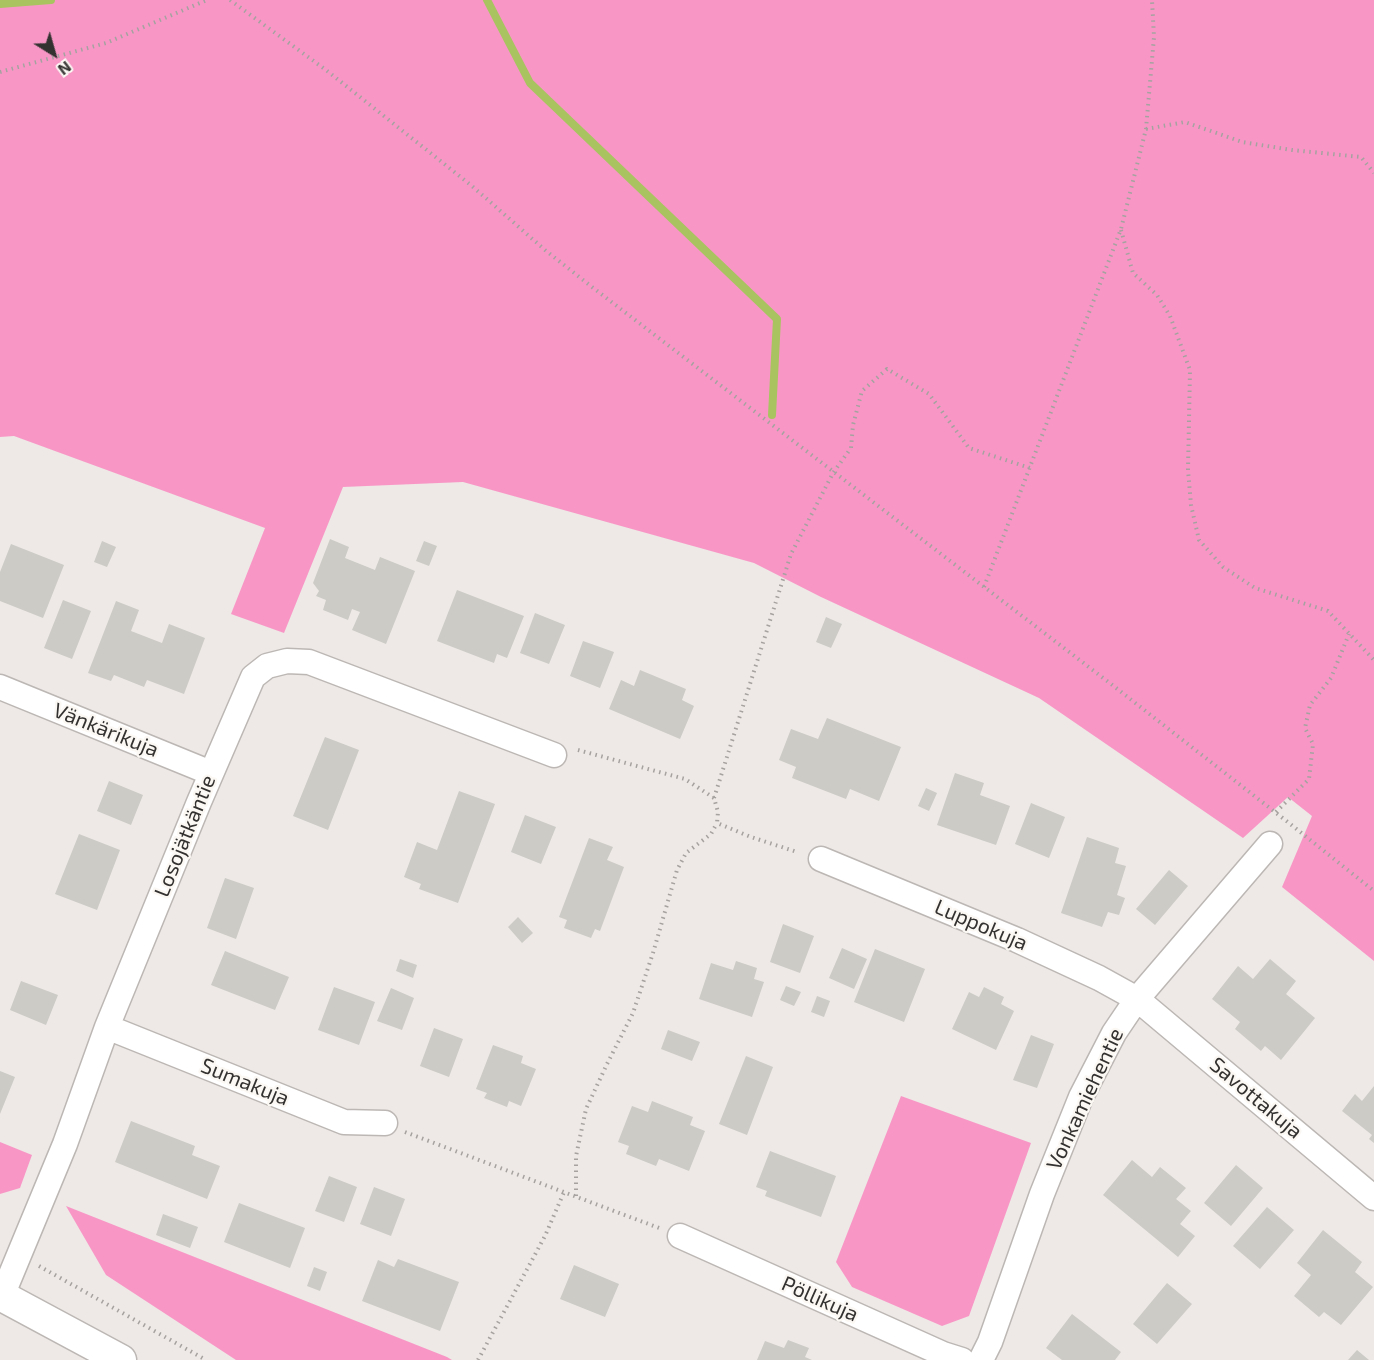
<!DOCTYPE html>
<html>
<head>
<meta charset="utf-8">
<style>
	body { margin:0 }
	#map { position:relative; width:1374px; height:1360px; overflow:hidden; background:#eee9e6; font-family:"Exo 2",sans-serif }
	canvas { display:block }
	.north { position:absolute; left:24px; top:24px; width:60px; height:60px; -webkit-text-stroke:4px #fbf7f3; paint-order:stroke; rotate:143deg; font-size:16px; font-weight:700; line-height:24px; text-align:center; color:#343231 }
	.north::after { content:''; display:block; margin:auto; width:21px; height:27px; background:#343231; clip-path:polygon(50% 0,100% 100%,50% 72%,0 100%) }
</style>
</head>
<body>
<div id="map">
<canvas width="1374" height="1360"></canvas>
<div class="north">N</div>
</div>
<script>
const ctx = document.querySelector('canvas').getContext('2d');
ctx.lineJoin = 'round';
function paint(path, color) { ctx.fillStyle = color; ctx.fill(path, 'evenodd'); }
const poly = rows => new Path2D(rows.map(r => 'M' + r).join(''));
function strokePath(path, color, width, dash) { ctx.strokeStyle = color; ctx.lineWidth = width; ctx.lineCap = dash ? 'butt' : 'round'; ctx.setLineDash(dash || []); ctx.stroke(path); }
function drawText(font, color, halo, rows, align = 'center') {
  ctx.font = font + ' "Exo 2",sans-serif'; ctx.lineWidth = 4.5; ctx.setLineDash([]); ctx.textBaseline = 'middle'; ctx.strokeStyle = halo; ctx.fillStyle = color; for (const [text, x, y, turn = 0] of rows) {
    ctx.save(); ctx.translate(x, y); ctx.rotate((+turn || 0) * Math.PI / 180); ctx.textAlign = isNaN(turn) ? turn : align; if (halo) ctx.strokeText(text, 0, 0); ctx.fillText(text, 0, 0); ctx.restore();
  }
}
const forest = poly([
	[0,0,1374,0,1374,961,1282,887,1312,816,1288,797,1243,838,1039,698,821,597,754,563,463,482,343,487,284,633,231,614,265,528,14,436,0,437],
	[901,1096,1031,1143,969,1316,942,1326,852,1287,836,1262],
	[0,1142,32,1155,20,1188,0,1194],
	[66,1206,447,1357,452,1360,236,1360,106,1275]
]);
const stream = poly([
	[487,0,530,83,777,319,772,415],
	[0,4,51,0]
]);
const building = poly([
	[330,539,349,547,345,558,375,570,380,557,415,571,386,644,352,630,360,612,352,609,348,620,323,610,326,600,316,596,319,591,313,583],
	[102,541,116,547,107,567,94,562],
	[424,541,437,546,429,566,416,561],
	[11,544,64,565,43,618,0,601,0,572],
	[457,590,524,616,507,658,497,654,494,663,437,641],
	[63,600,91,611,72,659,44,648],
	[116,601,139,610,131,631,162,643,169,624,205,638,184,694,147,680,144,687,114,675,111,681,88,673],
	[535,613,565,625,549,664,520,653],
	[826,617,842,624,831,648,816,642],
	[583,641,614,652,600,688,570,676],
	[640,670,686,689,682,700,694,706,680,739,609,709,621,680,634,686],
	[827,718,901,747,879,801,850,789,846,799,792,778,796,767,779,760,791,729,818,739],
	[325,737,359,750,328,830,293,816],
	[955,773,984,783,980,795,1010,806,996,845,937,825],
	[109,781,143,795,131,825,97,811],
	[926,788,937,793,929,811,918,806],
	[459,791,495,804,458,903,419,889,421,884,404,877,417,842,437,850],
	[1031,803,1065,817,1049,858,1015,844],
	[525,815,556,827,541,864,511,852],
	[79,834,120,850,97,910,55,894],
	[1087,837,1119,848,1115,863,1126,866,1117,895,1125,898,1119,915,1108,912,1102,927,1061,913],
	[589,838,613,847,607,860,624,867,600,931,595,929,591,938,564,928,567,920,559,917],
	[1169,870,1188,886,1155,925,1136,909],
	[225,878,254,888,236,939,207,928],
	[518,917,533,933,522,943,508,927],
	[783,924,814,936,800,973,770,962],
	[842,948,867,959,854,989,829,978],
	[875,949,925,969,904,1022,854,1002],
	[225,951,289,977,275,1010,211,985],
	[400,959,417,965,413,978,396,971],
	[1270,959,1296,981,1286,994,1315,1018,1281,1060,1265,1046,1261,1051,1235,1029,1240,1022,1212,999,1238,966,1253,979],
	[736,961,757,968,754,979,764,982,752,1017,699,999,711,963,733,970],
	[21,981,58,995,46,1025,10,1010],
	[786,986,801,992,794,1006,780,1000],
	[334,987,375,1002,359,1045,318,1030],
	[984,987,1004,997,1001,1004,1014,1011,996,1050,952,1029,969,992,979,997],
	[391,988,414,998,402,1030,377,1021],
	[817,996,830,1001,824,1017,811,1012],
	[434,1028,463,1039,449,1077,420,1066],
	[668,1030,700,1042,692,1061,661,1049],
	[1031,1035,1054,1044,1037,1088,1013,1080],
	[493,1045,523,1056,521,1063,536,1069,521,1106,509,1101,507,1107,484,1098,487,1093,476,1089],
	[746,1056,773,1067,747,1135,719,1124],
	[0,1071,15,1077,0,1114],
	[1374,1086,1374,1143,1369,1139,1372,1135,1342,1111,1355,1094,1362,1101],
	[652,1101,693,1117,690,1125,705,1131,689,1171,659,1159,656,1166,626,1154,629,1146,618,1142,632,1106,648,1112],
	[131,1121,195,1146,192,1155,220,1166,207,1199,115,1162],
	[770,1151,836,1176,821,1217,765,1196,767,1191,756,1187],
	[1132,1160,1152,1177,1160,1167,1186,1188,1176,1199,1191,1211,1180,1224,1195,1236,1178,1257,1103,1195],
	[1236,1165,1263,1188,1231,1226,1204,1203],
	[329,1176,357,1187,344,1222,315,1211],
	[374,1187,405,1199,391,1236,360,1224],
	[239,1203,305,1228,290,1268,224,1242],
	[1267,1207,1294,1230,1260,1269,1233,1246],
	[163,1214,198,1227,190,1248,156,1235],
	[1323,1230,1362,1262,1355,1272,1373,1287,1341,1325,1324,1312,1319,1317,1294,1296,1311,1275,1297,1263],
	[398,1259,459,1282,440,1331,362,1301,378,1260,394,1267],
	[574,1265,619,1284,605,1317,560,1299],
	[314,1267,327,1272,320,1291,307,1286],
	[1167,1283,1192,1304,1157,1344,1133,1324],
	[1072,1314,1121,1352,1115,1360,1062,1360,1046,1348],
	[788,1340,809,1348,805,1357,812,1360,757,1360,765,1341,784,1348],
	[1357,1350,1369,1360,1348,1360]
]);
const path = poly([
	[230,0,326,70,472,186,545,250,592,287,1111,684,1289,823,1374,891],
	[0,72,106,43,207,0],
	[1146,129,1185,122,1242,142,1292,150,1361,157,1374,173],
	[1121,230,1133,273,1157,295,1170,316,1190,370,1188,470,1191,505,1199,540,1223,567,1255,588,1328,611,1374,660],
	[984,587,1121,229,1146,129,1154,37,1152,0],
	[578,750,685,779,714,798,718,812,717,823,751,837,797,852],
	[714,798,791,554,833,473,851,448,853,425,862,391,887,369,929,394,969,448,1030,468],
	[1276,812,1309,779,1313,744,1305,728,1310,705,1331,678,1349,634],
	[405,1132,659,1228],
	[576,1196,576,1156,586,1109,607,1064,633,1013,653,953,677,870,686,853,711,834,717,823],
	[39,1266,206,1360],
	[478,1360,545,1236,564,1192]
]);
const minor = poly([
	[0,687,211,773],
	[821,859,1017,940,1099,978,1137,999,1374,1198],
	[107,1027,344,1122,385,1123],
	[680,1236,943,1354,962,1360],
	[2,1296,65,1144,107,1027,199,802,253,677,267,666,287,661,309,662,554,755],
	[981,1360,990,1342,1042,1194,1081,1097,1114,1033,1137,999,1270,844]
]);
const tertiary = poly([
	[0,1295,121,1360]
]);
const streetNames = [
	["Vänkärikuja",106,730,22],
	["Losojätkäntie",185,836,-68],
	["Luppokuja",981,925,23],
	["Sumakuja",245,1082,22],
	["Savottakuja",1256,1098,40],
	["Vonkamiehentie",1085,1099,-65],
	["Pöllikuja",820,1299,24]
];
paint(forest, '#f897c6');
strokePath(stream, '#a9c361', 8);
paint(building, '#cccbc6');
strokePath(minor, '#bcb7b4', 27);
strokePath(tertiary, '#bcb7b4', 33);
strokePath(path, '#a6a2a0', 4, [1.5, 4.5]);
strokePath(minor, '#fff', 24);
strokePath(tertiary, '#fff', 30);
drawText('21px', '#343231', '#fbf7f3', streetNames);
</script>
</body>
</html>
